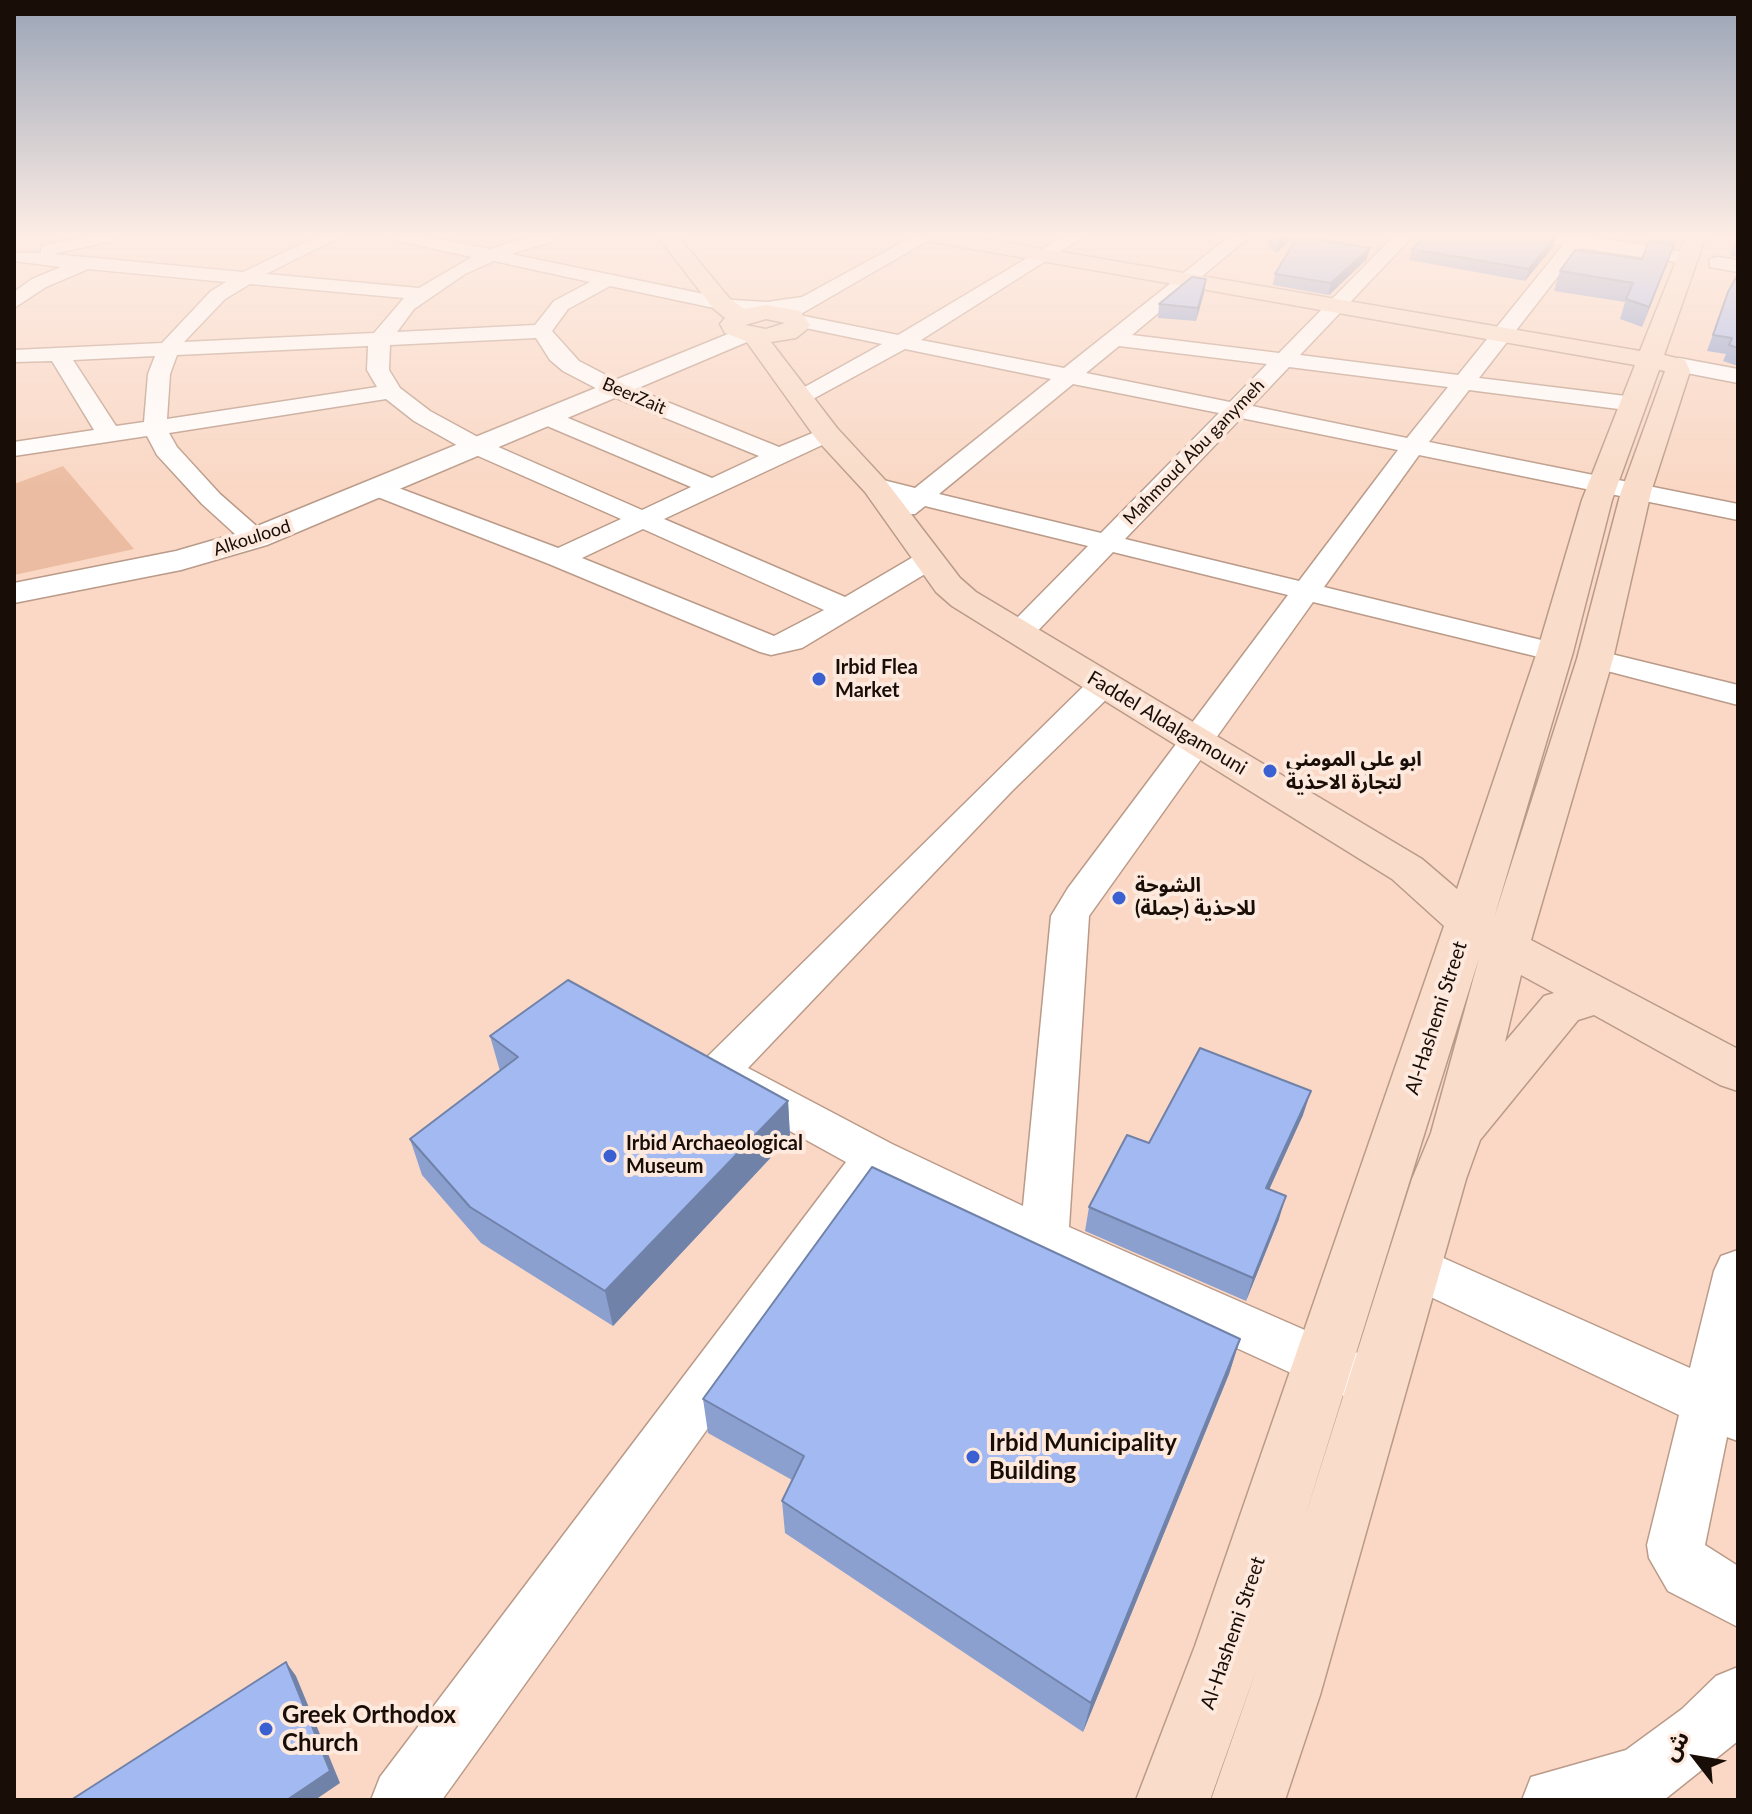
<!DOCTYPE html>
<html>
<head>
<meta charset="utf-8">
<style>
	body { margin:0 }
	#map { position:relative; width:1752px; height:1814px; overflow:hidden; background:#fad8c5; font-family:Lato,"Noto Sans Arabic",sans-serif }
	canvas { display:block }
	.frame { position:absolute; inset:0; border:16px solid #190e07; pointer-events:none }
	.north { position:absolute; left:1656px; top:1718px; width:80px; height:80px; -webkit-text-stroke:6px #fde9dd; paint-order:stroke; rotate:301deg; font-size:22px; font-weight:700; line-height:32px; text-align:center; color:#190e07 }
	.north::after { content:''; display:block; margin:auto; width:28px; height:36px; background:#190e07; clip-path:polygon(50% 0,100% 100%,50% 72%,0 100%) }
</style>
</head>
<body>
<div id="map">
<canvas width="1752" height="1814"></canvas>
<div class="frame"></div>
<div class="north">ش</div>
</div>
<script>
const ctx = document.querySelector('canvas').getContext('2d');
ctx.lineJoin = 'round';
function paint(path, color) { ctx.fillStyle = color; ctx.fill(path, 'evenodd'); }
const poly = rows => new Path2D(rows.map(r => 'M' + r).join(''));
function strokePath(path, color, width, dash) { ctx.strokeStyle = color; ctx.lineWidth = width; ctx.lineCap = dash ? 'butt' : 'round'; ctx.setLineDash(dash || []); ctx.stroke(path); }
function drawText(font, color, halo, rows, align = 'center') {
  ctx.font = font + ' Lato,"Noto Sans Arabic",sans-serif'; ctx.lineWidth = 8; ctx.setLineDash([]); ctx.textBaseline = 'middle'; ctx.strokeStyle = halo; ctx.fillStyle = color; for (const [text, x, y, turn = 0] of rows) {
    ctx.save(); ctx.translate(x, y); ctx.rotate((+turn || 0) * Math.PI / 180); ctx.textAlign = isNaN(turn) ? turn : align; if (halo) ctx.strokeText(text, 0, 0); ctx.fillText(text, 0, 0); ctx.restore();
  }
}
const green = poly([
	[63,466,134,549,14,575,14,484]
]);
const minor = poly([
	[87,236,119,236,116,240,53,254,243,272,318,236,342,236,266,274,419,288,472,257,394,240,391,236,425,236,490,249,531,236,560,236,557,240,511,254,733,300,767,302,802,297,914,236,936,236,799,315,898,335,1064,236,1085,236,921,340,1064,368,1230,236,1250,236,1132,335,1279,353,1394,236,1413,236,1300,355,1458,375,1563,245,1529,240,1526,236,1589,236,1696,254,1698,258,1689,264,1580,248,1479,378,1634,397,1642,399,1646,404,1642,409,1634,411,1469,390,1429,442,1738,504,1738,520,1419,455,1324,587,1566,646,1570,652,1566,658,1555,661,1313,602,1089,916,1069,1227,1362,1355,1370,1372,1362,1389,1344,1396,1326,1389,1027,1252,884,1182,442,1800,371,1800,380,1777,846,1162,703,1083,697,1072,703,1061,1093,677,1115,677,1120,684,1115,691,1012,791,748,1068,892,1144,1023,1206,1051,916,1068,888,1288,595,1113,552,1029,640,1007,640,1003,634,1007,628,1088,546,925,506,915,514,897,514,893,508,900,500,866,491,862,486,875,478,915,488,1051,379,905,349,800,406,792,404,789,399,792,394,882,344,791,325,789,319,779,318,777,313,733,312,610,286,568,309,552,331,579,361,625,385,779,447,827,427,839,434,835,439,664,519,845,597,920,553,940,553,944,559,940,565,802,648,771,655,760,652,549,564,370,494,366,489,370,484,388,484,558,548,621,519,469,452,414,421,386,399,169,433,177,447,220,494,270,538,266,544,246,544,202,504,157,455,147,436,14,456,14,442,94,430,52,361,14,362,14,350,162,343,211,291,226,282,88,269,46,287,14,308,14,292,32,279,61,267,14,261,14,253,41,253,41,246,87,236],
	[494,261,590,282,554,301,535,325,397,332,414,309,465,274,494,261],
	[250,284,404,298,374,333,184,342,225,299,250,284],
	[536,338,550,360,563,371,609,395,759,456,712,478,556,413,540,413,536,418,540,423,691,487,642,510,487,442,430,411,400,388,389,370,390,345,536,338],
	[368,346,367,370,377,387,167,419,170,374,177,355,368,346],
	[1119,346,1267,364,1230,402,1086,373,1119,346],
	[155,356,148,374,144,422,116,426,73,360,155,356],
	[1289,367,1448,387,1407,438,1252,406,1289,367],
	[1073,384,1219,413,1101,533,939,494,1073,384],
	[1241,418,1398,450,1299,581,1125,539,1241,418],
	[643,529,824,610,774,636,582,558,643,529],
	[1717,257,1738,260,1738,272,1710,267,1710,259,1717,257],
	[1679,358,1738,369,1738,383,1671,370,1668,365,1679,358],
	[1595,650,1738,685,1738,705,1584,665,1580,659,1584,653,1595,650],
	[1412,1244,1690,1368,1714,1271,1721,1256,1738,1250,1738,1441,1727,1437,1705,1545,1738,1566,1738,1627,1668,1591,1649,1558,1647,1545,1679,1415,1395,1280,1388,1265,1395,1250,1412,1244],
	[1738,1667,1738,1741,1664,1800,1522,1800,1531,1777,1626,1750,1682,1709,1716,1676,1738,1667]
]);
const tertiary = poly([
	[745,327,754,329,757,334,754,339,267,545,181,570,14,603,14,583,176,551,245,531,745,327]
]);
const secondary = poly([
	[657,236,678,236,730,299,744,309,766,305,800,311,810,325,806,330,796,338,771,342,837,428,885,480,960,578,976,592,1422,859,1457,889,1537,652,1582,500,1635,365,933,242,923,236,968,236,1640,351,1686,236,1706,236,1664,355,1685,360,1690,371,1651,492,1613,659,1531,940,1738,1049,1738,1091,1720,1085,1594,1015,1578,1020,1480,1140,1466,1179,1320,1695,1285,1800,1211,1800,1257,1668,1210,1800,1136,1800,1195,1646,1444,926,1392,879,952,606,936,592,865,492,817,440,746,341,725,333,720,324,725,318,714,309,657,236],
	[766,319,785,323,766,329,745,325,766,319],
	[1659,370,1665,371,1621,492,1577,659,1494,918,1573,652,1612,500,1659,370],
	[1479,958,1431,1133,1412,1179,1304,1520,1479,958],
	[1521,975,1554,993,1544,996,1505,1042,1521,975]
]);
const wall = poly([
	[1256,236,1296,236,1276,253,1267,245,1268,240,1256,238],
	[1556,236,1553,247,1525,281,1409,260,1412,249],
	[1651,236,1684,236,1677,239,1673,247,1642,327,1620,319,1625,302,1554,291,1560,271,1642,259],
	[1738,238,1738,257,1730,256,1736,241],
	[1367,259,1329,295,1273,285,1275,274],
	[1738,274,1738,366,1723,361,1726,354,1707,351,1728,292],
	[1204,293,1196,321,1158,318,1159,304],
	[490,1036,788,1101,790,1137,613,1326,481,1243,422,1175,410,1139,500,1071],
	[1303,1115,1269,1189,1279,1219,1246,1301,1085,1231,1089,1207,1149,1143],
	[1240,1339,1229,1374,1083,1732,785,1533,782,1501,792,1480,708,1433,703,1399]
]);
const shadedWall = poly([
	[1279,236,1296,236,1276,253],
	[1556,236,1553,247,1525,281,1529,269],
	[1674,245,1667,264,1642,327,1649,307],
	[1370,248,1367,259,1329,295,1331,283],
	[1206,279,1204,293,1196,321,1198,308],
	[1311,1091,1303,1115,1259,1212,1266,1188],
	[788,1101,790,1137,613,1326,605,1291],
	[1286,1196,1279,1219,1246,1301,1253,1278],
	[1240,1339,1229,1374,1083,1732,1091,1703],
	[286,1662,296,1676,340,1783,315,1800,287,1800]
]);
const building = poly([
	[1298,236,1370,248,1331,283,1275,274,1298,236],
	[1427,236,1556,236,1529,269,1412,249,1427,236],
	[1649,241,1674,245,1649,307,1626,299,1633,283,1560,271,1575,250,1642,259,1649,241],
	[1738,274,1738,348,1729,345,1732,338,1713,335,1728,292,1738,274],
	[1192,277,1206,279,1198,308,1159,304,1192,277],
	[568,980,788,1101,605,1291,470,1207,410,1139,518,1057,490,1036,568,980],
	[1200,1048,1311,1091,1266,1188,1286,1196,1253,1278,1089,1207,1127,1135,1149,1143,1200,1048],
	[872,1167,1240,1339,1091,1703,782,1501,804,1456,703,1399,872,1167],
	[286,1662,330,1771,287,1800,71,1800,286,1662]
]);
const markers = [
	[819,679,8,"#3b60d1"],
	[1270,771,8,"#3b60d1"],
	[1119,898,8,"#3b60d1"],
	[610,1156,8,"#3b60d1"],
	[973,1457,8,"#3b60d1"],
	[266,1729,8,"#3b60d1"]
];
const farStreetnames = [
	["BeerZait",634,396,23],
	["Mahmoud Abu ganymeh",1194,452,-46],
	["Alkoulood",252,538,-18]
];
const poiNames = [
	["Irbid Flea",835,668],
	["Market",835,691],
	["ابو علي المومني",1286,760],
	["لتجارة الاحذية",1286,783],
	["الشوحة",1135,886],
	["للاحذية (جملة)",1135,909],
	["Irbid Archaeological",626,1144],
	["Museum",626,1167]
];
const streetNames = [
	["Faddel Aldalgamouni",1167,723,31],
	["Al-Hashemi Street",1436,1018,-72],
	["Al-Hashemi Street",1233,1633,-71]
];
const nearPoinames = [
	["Irbid Municipality",989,1443],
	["Building",989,1471],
	["Greek Orthodox",282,1715],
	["Church",282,1743]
];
paint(green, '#ebbca1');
strokePath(minor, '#ba9a88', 3);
strokePath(tertiary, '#ba9a88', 3);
strokePath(secondary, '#ba9a88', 3);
paint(minor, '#fff');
paint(tertiary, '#fff');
paint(secondary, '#f9dcc9');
paint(wall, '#8ba0cf');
paint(shadedWall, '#7182a9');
paint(building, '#a2baf1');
strokePath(building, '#7182a9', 2);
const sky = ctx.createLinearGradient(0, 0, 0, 490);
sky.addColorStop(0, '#9aa4b6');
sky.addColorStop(0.48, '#fdede5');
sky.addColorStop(1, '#fdede500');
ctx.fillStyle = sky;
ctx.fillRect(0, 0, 1752, 490);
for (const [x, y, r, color] of markers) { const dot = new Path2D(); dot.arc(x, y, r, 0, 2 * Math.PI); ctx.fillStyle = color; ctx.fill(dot); strokePath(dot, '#fde9dd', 3); }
drawText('18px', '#190e07', '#fde9dd', farStreetnames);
drawText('bold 20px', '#190e07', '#fde9dd', poiNames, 'left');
drawText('20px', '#190e07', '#fde9dd', streetNames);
drawText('bold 24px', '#190e07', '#fde9dd', nearPoinames, 'left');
</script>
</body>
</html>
